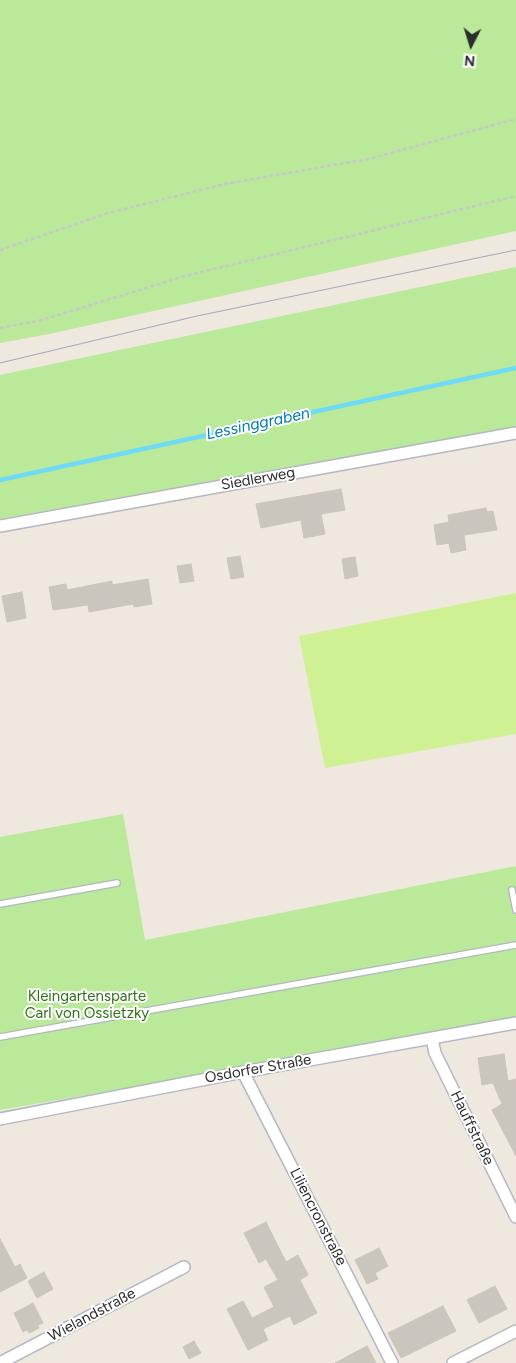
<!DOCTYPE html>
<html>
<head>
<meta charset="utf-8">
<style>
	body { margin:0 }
	#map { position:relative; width:516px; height:1363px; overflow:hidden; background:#efe8df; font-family:Figtree,sans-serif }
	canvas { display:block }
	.north { position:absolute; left:446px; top:20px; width:50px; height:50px; -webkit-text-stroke:4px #fff; paint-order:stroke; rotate:185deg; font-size:14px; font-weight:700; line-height:20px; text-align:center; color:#2d2d2d }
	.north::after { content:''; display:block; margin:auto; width:18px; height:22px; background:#2d2d2d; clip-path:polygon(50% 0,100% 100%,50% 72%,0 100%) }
</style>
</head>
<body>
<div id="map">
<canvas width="516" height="1363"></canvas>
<div class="north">N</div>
</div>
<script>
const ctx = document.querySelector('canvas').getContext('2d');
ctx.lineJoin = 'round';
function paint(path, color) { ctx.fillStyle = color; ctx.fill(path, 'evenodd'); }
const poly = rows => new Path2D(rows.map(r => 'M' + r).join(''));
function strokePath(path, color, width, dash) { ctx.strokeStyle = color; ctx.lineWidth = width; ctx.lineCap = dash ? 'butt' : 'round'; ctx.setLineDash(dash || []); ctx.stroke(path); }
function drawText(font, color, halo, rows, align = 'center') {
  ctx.font = font + ' Figtree,sans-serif'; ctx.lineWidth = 4; ctx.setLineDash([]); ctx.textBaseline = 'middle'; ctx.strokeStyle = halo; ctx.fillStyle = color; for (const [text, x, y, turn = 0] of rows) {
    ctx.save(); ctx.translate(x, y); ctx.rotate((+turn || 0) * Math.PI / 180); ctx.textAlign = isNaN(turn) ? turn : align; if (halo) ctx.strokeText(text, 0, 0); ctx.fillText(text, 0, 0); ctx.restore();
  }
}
const green = poly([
	[0,0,516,0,516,231,49,334,0,343],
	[516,267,516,427,0,519,0,375],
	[123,814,145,940,516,866,516,1020,0,1110,0,837]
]);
const pitch = poly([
	[516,593,516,734,325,768,299,636]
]);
const stream = poly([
	[0,480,516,368]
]);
const building = poly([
	[341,489,345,510,321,514,325,534,304,538,301,520,261,528,256,504,341,489],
	[486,508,487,512,493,511,497,530,464,535,466,550,451,553,449,543,437,545,434,525,449,522,448,515,486,508],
	[240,556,244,577,231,579,227,558,240,556],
	[355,557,358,576,345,579,342,559,355,557],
	[191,564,194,581,180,583,177,566,191,564],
	[148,579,152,604,134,607,133,604,89,612,88,605,53,610,49,587,66,584,67,590,112,581,112,585,148,579],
	[22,592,26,618,7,622,2,596,22,592],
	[504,1054,508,1081,516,1079,516,1156,492,1110,502,1104,493,1083,482,1085,478,1058,504,1054],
	[266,1222,286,1262,298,1255,308,1275,300,1280,317,1313,294,1325,290,1316,263,1329,268,1340,248,1350,227,1309,243,1301,252,1318,274,1307,264,1287,278,1280,266,1259,259,1263,244,1233,266,1222],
	[0,1239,15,1267,20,1264,27,1278,0,1292,0,1239],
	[379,1248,388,1266,375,1273,378,1279,367,1284,355,1260,379,1248],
	[44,1272,53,1289,37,1298,28,1281,44,1272],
	[495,1286,507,1309,479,1323,467,1300,495,1286],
	[33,1303,43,1323,38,1325,39,1328,29,1333,27,1330,23,1332,14,1313,33,1303],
	[443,1306,456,1331,401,1358,388,1333,443,1306],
	[194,1341,201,1353,189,1359,183,1347,194,1341],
	[367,1346,376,1363,335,1363,367,1346]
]);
const path = poly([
	[0,250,108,213,225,184,368,159,516,119],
	[0,328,42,320,185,276,516,196]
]);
const service = poly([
	[512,890,516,910],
	[0,904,117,883],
	[0,1037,516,945]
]);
const minor = poly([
	[0,526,516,433],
	[432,1039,435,1053,516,1217],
	[243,1072,392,1363],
	[0,1119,243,1072,516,1023],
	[0,1363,184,1267],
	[453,1363,516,1331]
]);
const tram = poly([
	[0,363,197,316,516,250]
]);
const streetNames = [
	["Siedlerweg",258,479,-10],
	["Osdorfer Straße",258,1069,-10],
	["Hauffstraße",472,1128,64],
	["Liliencronstraße",318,1217,63],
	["Wielandstraße",92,1315,-28]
];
const parkNames = [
	["Kleingartensparte",87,997],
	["Carl von Ossietzky",87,1014]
];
const waterNames = [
	["Lessinggraben",258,424,-12]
];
paint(green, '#b9e999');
paint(pitch, '#cff194');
strokePath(stream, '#6ddbf7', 4.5);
paint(building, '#cbc6bd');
strokePath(building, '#cbc4b8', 1);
strokePath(service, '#b3b7c1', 8);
strokePath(minor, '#b3b7c1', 14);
strokePath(path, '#c8c8c8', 2.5, [4, 2.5]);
strokePath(service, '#fff', 5.5);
strokePath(minor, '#fff', 11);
strokePath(tram, '#a1a6b9', 1);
drawText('15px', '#2d2d2d', '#fff', streetNames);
drawText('15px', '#2e7216', '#fff', parkNames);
drawText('italic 16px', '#047bab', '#fff', waterNames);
</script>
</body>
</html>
